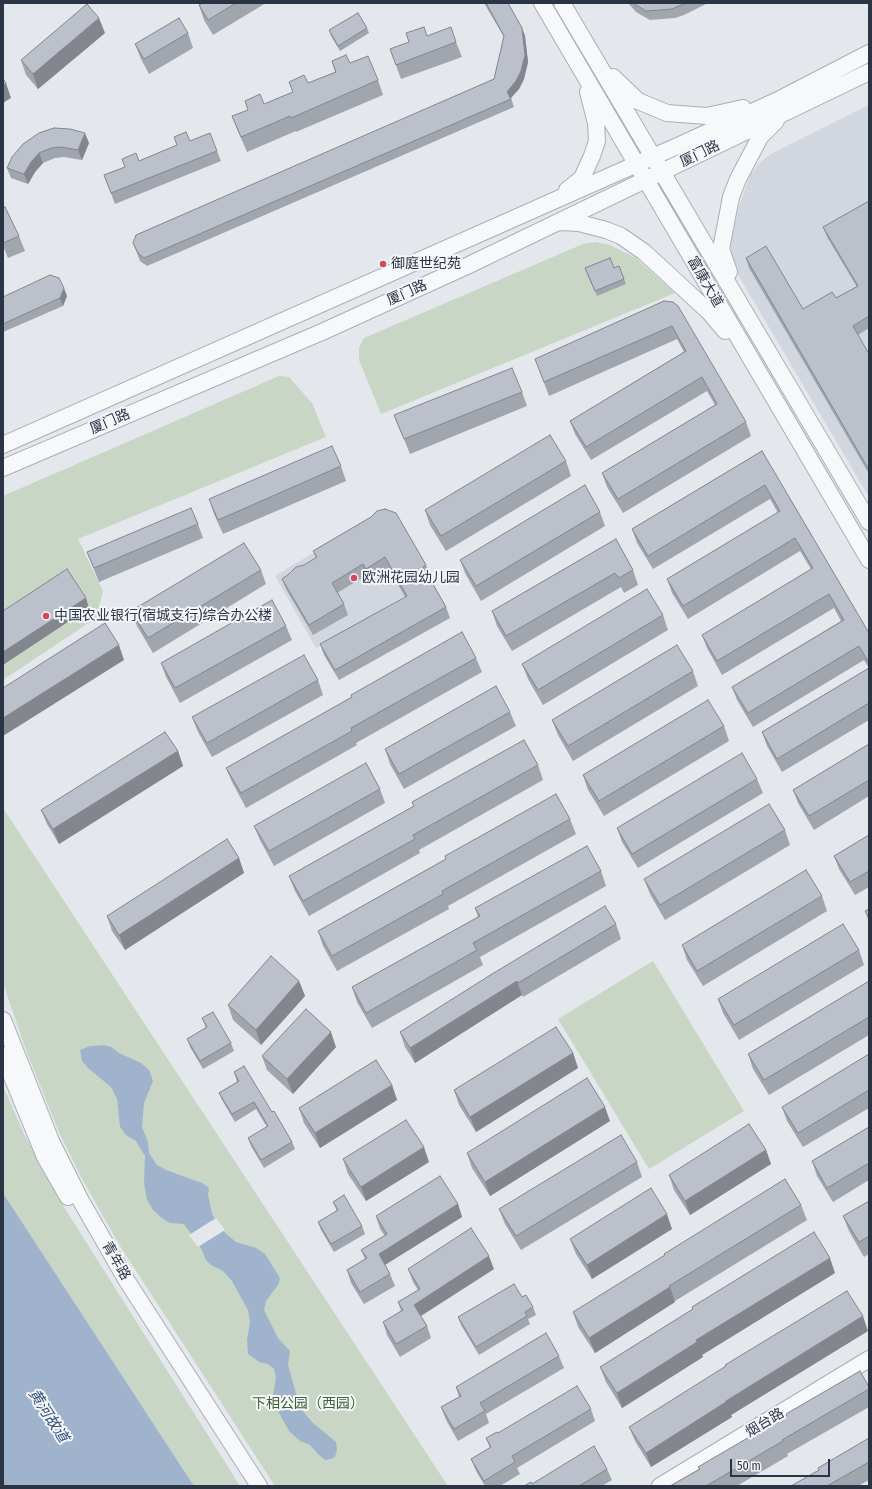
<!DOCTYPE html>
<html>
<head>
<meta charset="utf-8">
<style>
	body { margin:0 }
	#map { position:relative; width:872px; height:1489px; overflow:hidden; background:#e4e7ec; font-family:"Fira Sans Condensed",sans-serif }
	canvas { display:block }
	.frame { position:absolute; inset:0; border:4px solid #2b3445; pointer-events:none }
	.scale { position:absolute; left:730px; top:1459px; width:100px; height:18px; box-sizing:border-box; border:2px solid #2b3445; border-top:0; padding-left:5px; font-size:12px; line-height:14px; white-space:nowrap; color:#2b3445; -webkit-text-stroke:3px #f4f6f9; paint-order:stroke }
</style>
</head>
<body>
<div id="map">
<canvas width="872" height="1489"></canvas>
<div class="frame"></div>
<div class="scale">50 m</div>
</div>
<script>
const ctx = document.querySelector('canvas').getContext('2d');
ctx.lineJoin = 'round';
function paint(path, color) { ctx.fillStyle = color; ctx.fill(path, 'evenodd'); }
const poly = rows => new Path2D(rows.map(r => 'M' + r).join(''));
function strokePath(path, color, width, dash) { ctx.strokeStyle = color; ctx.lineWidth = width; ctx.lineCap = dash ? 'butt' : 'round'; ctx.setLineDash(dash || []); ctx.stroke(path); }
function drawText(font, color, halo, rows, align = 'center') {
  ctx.font = font + ' "Fira Sans Condensed","Noto Sans SC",sans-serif'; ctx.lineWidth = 4; ctx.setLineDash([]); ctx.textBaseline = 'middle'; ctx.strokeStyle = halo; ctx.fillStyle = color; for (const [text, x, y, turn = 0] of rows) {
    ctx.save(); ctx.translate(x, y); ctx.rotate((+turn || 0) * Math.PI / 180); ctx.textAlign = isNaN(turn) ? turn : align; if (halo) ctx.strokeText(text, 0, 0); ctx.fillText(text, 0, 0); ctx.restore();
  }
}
const built = poly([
	[869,105,869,497,737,273,731,254,731,241,739,206,750,176,759,163,771,154],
	[386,509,395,514,433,579,316,648,275,576]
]);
const green = poly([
	[596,242,610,245,636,258,675,293,381,414,359,360,359,347,364,338,583,244],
	[279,376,289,377,312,403,326,437,78,539,103,591,96,618,3,680,3,496],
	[3,808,448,1486,275,1486,120,1246,81,1177,58,1130,27,1053,3,983],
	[653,961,744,1111,649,1169,558,1019],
	[3,1086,24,1134,57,1196,240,1486,194,1486,3,1193]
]);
const water = poly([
	[104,1045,111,1047,119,1053,141,1063,149,1070,153,1081,144,1103,142,1127,148,1142,149,1153,157,1165,166,1170,202,1183,209,1188,208,1195,212,1214,225,1233,236,1242,256,1248,265,1254,280,1278,278,1285,266,1301,264,1310,278,1338,290,1351,288,1365,300,1408,313,1423,336,1442,337,1449,335,1457,331,1459,325,1460,317,1453,310,1445,300,1441,289,1431,280,1415,273,1396,276,1377,274,1369,268,1364,259,1362,248,1354,247,1340,250,1323,248,1310,232,1281,223,1271,211,1265,206,1260,202,1250,184,1224,170,1223,162,1218,153,1210,147,1200,144,1183,145,1156,136,1141,126,1135,120,1127,117,1099,111,1087,88,1068,82,1061,80,1050,90,1046],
	[3,1193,194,1486,3,1486]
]);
const pier = poly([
	[216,1218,225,1230,198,1247,189,1235]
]);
const minor = poly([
	[542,3,869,560],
	[562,3,869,522],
	[613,77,638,101,667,113,707,116,743,108],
	[567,190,582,178,592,156,597,141,596,123,588,92],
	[560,222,579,223,606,230,621,236,644,252,682,287,710,313,725,331],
	[729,272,721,249,731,197,738,179,760,137,776,121],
	[3,445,682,144,776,101,869,53],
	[3,468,322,332,469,265,869,72],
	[3,1020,51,1141,81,1201,127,1281,259,1486],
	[3,1055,45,1157,68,1197],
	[660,1486,869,1359]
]);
const wall = poly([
	[203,3,266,3,213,35,204,20,199,5],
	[484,3,508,3,522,28,525,36,528,62,524,79,519,89,511,98,514,107,147,266,140,261,133,243,494,79,504,37],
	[628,3,708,3,684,15,675,18,650,20,636,12],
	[367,28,369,33,340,51,331,36,329,30],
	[105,33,38,89,26,75,21,60],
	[188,33,193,48,149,74,141,59,135,44],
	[427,36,456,42,462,57,401,79,390,49],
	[332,61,350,63,378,80,383,95,296,132,296,131,247,152,238,131,232,116,248,110,245,101,264,104,293,92,289,82,308,83,335,72],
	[174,137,190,141,217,151,221,161,115,204,104,175,177,146],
	[89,143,82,160,64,157,55,158,43,163,35,172,28,184,11,178,7,168,23,144],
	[869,201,869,328,858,335,869,354,869,474,749,268,746,258,803,309,836,298,857,287,827,237,823,227],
	[3,208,19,236,25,251,8,258,4,248,3,248],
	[619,266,626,284,597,296,587,274,614,268],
	[67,296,63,306,3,332,3,297],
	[664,301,746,422,751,436,623,513,607,487,602,473,715,405,707,391,591,460,575,434,570,421,684,352,677,339,549,396,535,359],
	[522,392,527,406,410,454,394,415],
	[762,451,869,633,869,720,782,772,767,746,762,732,869,668,864,660,753,727,737,700,732,687,841,621,834,608,722,675,707,648,702,635,811,569,800,551,688,619,672,593,667,579,778,513,770,499,653,569,637,543,632,529],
	[566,461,571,476,446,551,430,525,425,510],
	[341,466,346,481,223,534,214,514,209,499],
	[600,512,605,526,481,601,466,575,460,560],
	[371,517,426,565,430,576,429,577,446,607,450,618,339,680,324,655,320,644,405,597,389,568,370,579,367,575,337,593,344,604,348,615,313,635,286,589,282,579,316,558,313,551],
	[198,524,203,538,99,582,87,552],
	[616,539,633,570,638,585,624,593,621,587,512,651,497,626,492,611],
	[261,570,266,584,153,653,137,626,131,611],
	[663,615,668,630,543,705,528,679,522,664],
	[286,626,292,640,180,703,166,677,161,663],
	[476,658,482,672,356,743,357,745,246,808,232,782,226,768,352,697,351,695],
	[693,671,698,686,573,761,558,735,552,720],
	[318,680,323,695,212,757,198,732,192,717],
	[510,712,516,726,404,789,390,764,385,749],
	[724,726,729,741,604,816,588,790,583,775],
	[869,744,869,796,814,830,798,803,793,790],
	[178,751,183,766,59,844,47,824,41,810],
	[538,765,543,780,419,850,420,853,309,916,295,891,289,876,414,806,412,802],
	[757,779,763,793,638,868,622,842,617,828],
	[380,789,385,803,274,866,260,840,254,826],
	[570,819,576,834,448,906,449,909,337,971,323,946,318,931,446,859,445,856],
	[785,830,790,845,665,920,650,894,644,879],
	[869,835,869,887,855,895,839,869,834,856],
	[239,858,244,873,125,950,112,931,107,916],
	[601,871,606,886,480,957,483,965,372,1028,357,1002,352,987,478,917,475,908],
	[822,896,827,911,703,986,687,960,682,945],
	[869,909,869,922,865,911],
	[616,924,621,939,523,997,522,995,415,1063,405,1047,400,1032],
	[859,950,864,965,739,1040,723,1013,718,999],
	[299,981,305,996,261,1045,233,1020,228,1005],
	[869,981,869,1035,769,1095,753,1069,748,1054],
	[202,1018,231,1043,234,1051,203,1069,190,1047,187,1039,206,1028],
	[336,1047,293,1094,267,1070,262,1056],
	[573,1053,578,1068,476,1132,459,1105,454,1090],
	[869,1054,869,1108,803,1147,787,1121,782,1107],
	[234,1072,272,1112,292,1142,295,1149,264,1168,251,1146,248,1138,267,1127,256,1109,235,1122,222,1100,219,1093,237,1082],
	[392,1085,397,1100,320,1148,304,1123,299,1108],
	[610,1121,490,1196,472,1168,467,1153],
	[869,1127,869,1180,833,1202,817,1176,812,1161],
	[766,1150,771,1164,690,1215,674,1190,669,1175],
	[343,1159,429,1162,366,1201,348,1174],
	[637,1162,642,1177,521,1250,505,1224,499,1209],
	[869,1201,869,1254,864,1257,849,1231,843,1216],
	[333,1202,362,1226,365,1234,334,1252,321,1230,318,1222,337,1211],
	[458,1204,462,1217,385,1265,390,1274,395,1286,364,1304,351,1283,347,1270,365,1259,361,1250,385,1236,380,1229,376,1216],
	[801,1205,807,1220,675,1301,675,1302,595,1353,578,1327,573,1312],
	[672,1229,592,1279,576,1254,570,1239],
	[408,1269,494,1269,421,1316,427,1326,431,1338,400,1357,387,1335,383,1322,401,1311,398,1302,418,1290,413,1282],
	[835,1273,702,1355,703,1357,622,1408,606,1382,600,1367,693,1309,692,1307],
	[522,1297,533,1307,536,1315,528,1319,530,1324,479,1355,461,1325,458,1317],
	[868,1331,731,1415,732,1417,651,1467,635,1441,629,1427],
	[559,1356,564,1368,486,1414,489,1423,458,1441,446,1420,441,1407,459,1397,456,1387],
	[869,1387,869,1407,787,1454,788,1456,737,1486,670,1486,699,1469,698,1467],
	[591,1409,595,1421,517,1468,520,1474,500,1486,485,1486,476,1471,471,1459,490,1448,486,1438,498,1433],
	[869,1438,869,1480,858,1486,791,1486,819,1470,818,1468],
	[607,1469,612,1480,602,1486,524,1486,532,1484]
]);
const shadedWall = poly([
	[99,18,105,33,38,89,33,74],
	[522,28,525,36,528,62,524,79,519,89,510,99,507,92],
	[6,83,11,98,3,103,3,85],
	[85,133,89,143,82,160,78,150],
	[39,153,43,163,35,172,28,184,24,174,31,162],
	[64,288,67,296,63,306,60,298],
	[86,598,89,608,3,665,3,652],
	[119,645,124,660,3,736,3,718],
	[178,751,183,766,59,844,53,829],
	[239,858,244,873,125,950,119,935],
	[299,981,305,996,261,1045,256,1030],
	[517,981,522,995,415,1063,410,1048],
	[331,1032,336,1047,293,1094,287,1079],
	[573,1053,578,1068,476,1132,470,1117],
	[392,1085,397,1100,320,1148,315,1133],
	[605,1107,610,1121,490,1196,485,1182],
	[424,1147,429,1162,366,1201,361,1187],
	[766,1150,771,1164,690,1215,685,1201],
	[458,1204,462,1217,383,1266,379,1254],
	[667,1214,672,1229,592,1279,587,1265],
	[489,1256,494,1269,419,1317,414,1305],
	[830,1258,835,1273,702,1355,703,1357,622,1408,617,1393,696,1340],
	[670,1287,675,1302,595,1353,589,1338],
	[863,1316,868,1331,731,1415,732,1417,651,1467,646,1453,726,1401]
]);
const building = poly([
	[203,3,236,3,208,20,199,5,203,3],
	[486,3,508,3,522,28,525,55,521,71,516,81,507,92,511,99,144,258,138,253,133,243,136,235,494,79,504,36,486,3],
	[633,3,686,3,672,9,646,11,633,3],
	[87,4,99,18,33,74,21,60,87,4],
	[358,13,367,28,338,46,329,30,358,13],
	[179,18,188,33,144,59,135,44,179,18],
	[424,27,427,36,451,27,456,42,396,65,390,49,409,42,406,33,424,27],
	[346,55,350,63,368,56,378,80,291,118,290,116,241,137,232,116,248,110,245,101,260,94,264,104,293,92,289,82,304,75,308,83,336,72,332,61,346,55],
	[3,79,6,83,3,85,3,79],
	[54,128,70,129,85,133,78,150,61,147,51,148,39,153,31,162,24,174,7,168,12,157,23,144,39,133,54,128],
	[186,132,190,141,210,133,217,151,111,193,104,175,125,167,122,159,136,153,139,161,177,145,174,137,186,132],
	[869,201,869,316,853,326,869,354,869,470,746,258,766,246,803,309,832,292,836,298,858,286,823,227,869,201],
	[5,207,19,236,3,243,3,208,5,207],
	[610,258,614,268,619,266,624,279,595,291,585,268,610,258],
	[50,275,59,278,64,288,60,298,3,324,3,297,50,275],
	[664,301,673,302,678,306,746,422,618,499,602,473,717,404,702,377,586,447,570,421,686,351,672,326,544,382,535,359,664,301],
	[512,368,522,392,404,439,394,415,512,368],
	[550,435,566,461,441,536,425,510,550,435],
	[332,446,341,466,218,520,209,499,332,446],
	[762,451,869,633,869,663,859,646,748,713,732,687,844,620,829,594,717,661,702,635,813,568,795,538,683,606,667,579,780,511,765,485,648,556,632,529,762,451],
	[585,485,600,512,476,586,460,560,585,485],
	[191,508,198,524,94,568,87,552,191,508],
	[385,509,396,513,426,565,423,567,446,607,335,670,320,644,407,596,385,557,366,569,363,564,332,583,344,604,309,625,282,579,289,574,296,567,304,565,317,557,313,551,371,517,377,511,385,509],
	[616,539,633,570,619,578,615,573,506,636,492,611,616,539],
	[244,543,261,570,148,638,131,611,244,543],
	[67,569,86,598,3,652,3,611,67,569],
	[647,589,663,615,538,690,522,664,647,589],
	[272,600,286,626,175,688,161,663,272,600],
	[105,623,119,645,3,718,3,688,105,623],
	[462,632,476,658,351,728,352,731,241,793,226,768,352,697,351,695,462,632],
	[677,645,693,671,568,746,552,720,677,645],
	[304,655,318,680,207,743,192,717,304,655],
	[869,668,869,703,777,759,762,732,869,668],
	[496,686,510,712,399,774,385,749,496,686],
	[708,700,724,726,599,801,583,775,708,700],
	[165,732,178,751,53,829,41,810,165,732],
	[524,740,538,765,413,835,415,839,303,901,289,876,414,806,412,802,524,740],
	[869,744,869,780,809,816,793,790,869,744],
	[742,753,757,779,632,854,617,828,742,753],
	[366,763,380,789,269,851,254,826,366,763],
	[556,794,570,819,442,891,443,894,332,956,318,931,446,859,445,856,556,794],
	[769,804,785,830,660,905,644,879,769,804],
	[869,835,869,871,850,882,834,856,869,835],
	[227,839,239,858,119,935,107,916,227,839],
	[587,846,601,871,473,943,477,950,366,1013,352,987,480,916,475,908,587,846],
	[806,870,822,896,697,971,682,945,806,870],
	[605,906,616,924,518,983,517,981,410,1048,400,1032,492,974,605,906],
	[869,909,869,918,865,911,869,909],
	[843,924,859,950,734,1025,718,999,843,924],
	[271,956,299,981,256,1030,228,1005,271,956],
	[869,981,869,1017,764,1080,748,1054,869,981],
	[306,1009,331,1032,287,1079,262,1056,306,1009],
	[213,1012,231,1043,200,1061,187,1039,207,1027,202,1018,213,1012],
	[556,1027,573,1053,470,1117,454,1090,556,1027],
	[869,1054,869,1090,798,1133,782,1107,869,1054],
	[376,1060,392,1085,315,1133,299,1108,376,1060],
	[244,1066,272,1112,274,1111,292,1142,261,1160,248,1138,268,1126,254,1102,232,1114,219,1093,239,1081,234,1072,244,1066],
	[587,1078,605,1107,485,1182,467,1153,587,1078],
	[406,1120,424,1147,361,1187,343,1159,406,1120],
	[749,1124,766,1150,685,1201,669,1175,749,1124],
	[869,1127,869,1163,827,1188,812,1161,869,1127],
	[621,1135,637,1162,516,1236,499,1209,621,1135],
	[440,1176,458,1204,379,1254,390,1274,360,1292,347,1270,367,1258,361,1250,387,1234,376,1216,440,1176],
	[785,1179,801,1205,669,1286,670,1287,589,1338,573,1312,665,1255,664,1254,785,1179],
	[651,1188,667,1214,587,1265,570,1239,651,1188],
	[344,1195,362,1226,331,1244,318,1222,338,1210,333,1202,344,1195],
	[869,1201,869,1236,859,1242,843,1216,869,1201],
	[471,1228,489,1256,414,1305,427,1326,396,1344,383,1322,403,1310,398,1302,420,1289,408,1269,471,1228],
	[814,1232,830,1258,696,1340,697,1342,617,1393,600,1367,693,1309,692,1307,814,1232],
	[514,1284,522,1297,526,1295,533,1307,525,1312,527,1316,476,1347,458,1317,514,1284],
	[847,1291,863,1316,726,1401,726,1402,646,1453,629,1427,726,1366,725,1365,847,1291],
	[546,1333,559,1356,480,1403,485,1411,454,1429,441,1407,461,1396,456,1387,546,1333],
	[860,1371,869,1387,869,1389,782,1440,783,1441,706,1486,670,1486,700,1469,698,1467,787,1415,786,1414,860,1371],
	[577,1386,591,1409,512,1456,515,1462,484,1481,471,1459,491,1447,486,1438,497,1432,498,1433,577,1386],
	[869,1438,869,1462,827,1486,791,1486,819,1470,818,1468,869,1438],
	[594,1446,607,1469,579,1486,524,1486,531,1482,532,1484,594,1446]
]);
const markers = [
	[383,264,4,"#d1495b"],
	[354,578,4,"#d1495b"],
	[46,616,4,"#d1495b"]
];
const streetNames = [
	["厦门路",700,154,-26],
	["富康大道",705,282,60],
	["厦门路",407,293,-24],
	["厦门路",110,422,-23],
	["青年路",116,1261,60],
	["烟台路",765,1423,-31]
];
const poiNames = [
	["御庭世纪苑",391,264],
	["欧洲花园幼儿园",362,578],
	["中国农业银行(宿城支行)综合办公楼",54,616]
];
const parkNames = [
	["下相公园（西园）",308,1404]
];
const waterNames = [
	["黄河故道",48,1416,57]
];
paint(built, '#d2d6de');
paint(green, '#c9d6c5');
paint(water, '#9fb4cc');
paint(pier, '#e4e7ec');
strokePath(minor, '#a9aeb7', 18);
strokePath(minor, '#f7f8fa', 16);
paint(wall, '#a1a5ae');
paint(shadedWall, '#83868d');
paint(building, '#bbc0ca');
strokePath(building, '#83868d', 1);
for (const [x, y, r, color] of markers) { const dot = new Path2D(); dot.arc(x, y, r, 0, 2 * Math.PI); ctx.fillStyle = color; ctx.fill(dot); strokePath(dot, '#f4f6f9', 1.5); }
drawText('14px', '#2b3445', '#f4f6f9', streetNames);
drawText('14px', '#2b3445', '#f4f6f9', poiNames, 'left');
drawText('14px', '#3f6138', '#f4f6f9', parkNames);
drawText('italic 15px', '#34527a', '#f4f6f9', waterNames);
</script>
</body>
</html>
